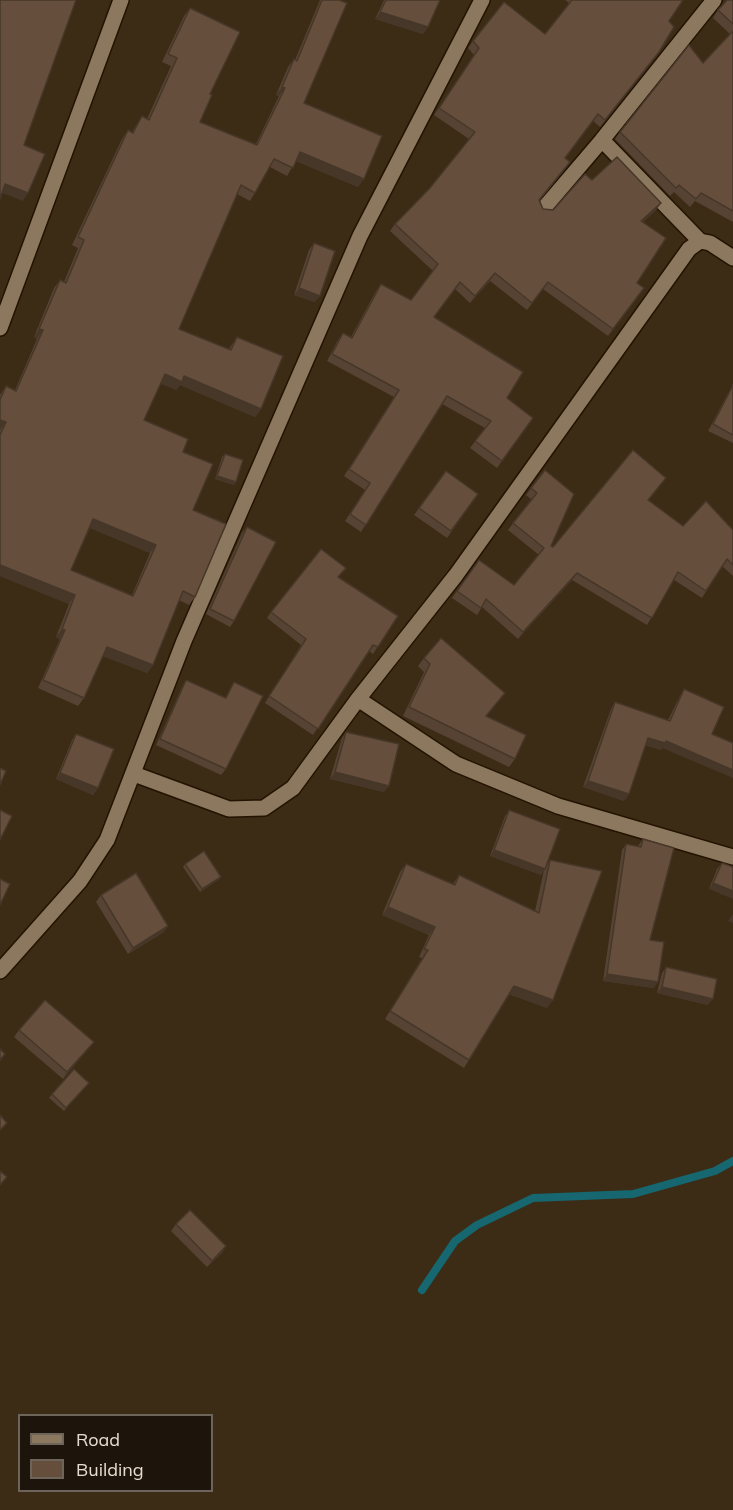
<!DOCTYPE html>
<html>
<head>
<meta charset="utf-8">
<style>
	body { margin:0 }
	#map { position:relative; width:733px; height:1510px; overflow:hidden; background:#3c2b15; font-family:Mulish,sans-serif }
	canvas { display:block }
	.legend { position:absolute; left:18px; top:1414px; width:195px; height:78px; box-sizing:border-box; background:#1d150c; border:2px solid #6d645a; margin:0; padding:8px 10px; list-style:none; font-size:18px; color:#e6dbce }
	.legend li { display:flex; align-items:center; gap:12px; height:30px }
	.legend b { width:30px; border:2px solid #6d645a }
</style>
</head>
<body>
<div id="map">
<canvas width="733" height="1510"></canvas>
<ul class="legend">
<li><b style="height:8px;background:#8b785f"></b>Road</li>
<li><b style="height:16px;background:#654e3b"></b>Building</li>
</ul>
</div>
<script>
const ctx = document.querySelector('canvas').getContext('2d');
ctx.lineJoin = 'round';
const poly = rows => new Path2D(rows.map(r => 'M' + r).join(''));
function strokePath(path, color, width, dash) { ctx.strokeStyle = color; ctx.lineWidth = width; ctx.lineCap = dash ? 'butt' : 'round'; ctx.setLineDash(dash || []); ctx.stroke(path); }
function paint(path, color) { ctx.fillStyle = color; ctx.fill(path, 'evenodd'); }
const stream = poly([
	[422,1290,455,1241,477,1225,533,1198,633,1194,715,1171,733,1161]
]);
const minor = poly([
	[602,140,714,0],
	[544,208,602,140,700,241],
	[358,699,456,764,558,806,733,857],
	[134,774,229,809,264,808,293,788,358,699,456,575,689,249,700,241,710,243,733,258],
	[0,971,80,881,107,840,184,641,360,236,482,0]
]);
const tertiary = poly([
	[0,328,121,0]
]);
const wall = poly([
	[320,0,339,0,304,103,358,187,296,161,287,176,270,167,255,193,250,201,237,194,179,329,229,349,237,337,261,409,255,417,180,385,176,390,161,383,144,420,183,452,193,510,195,597,189,605,179,600,153,665,147,673,103,656,84,698,78,706,38,688,60,639,56,637,69,604,0,576,0,395,6,386,15,390,37,339,34,337,54,288,60,280,64,282,78,248,72,245,122,139,128,130,132,132,142,116,147,119,171,66,162,62,184,16,190,8,210,94,200,122,256,144,279,96,276,95,288,67,294,59,295,60],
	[90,528,150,553,132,595,71,570],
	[384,0,440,0,428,27,423,34,375,19],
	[565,0,683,0,669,21,654,59,600,127,593,121,565,158,565,169,540,200,543,209,553,210,592,180,661,203,656,210,643,222,637,283,644,288,608,336,543,289,527,310,490,281,470,303,455,289,434,317,507,398,533,418,497,468,470,448,485,428,442,404,361,532,345,521,365,490,344,476,394,397,327,361,338,340,343,333,351,337,376,291,381,284,411,300,433,271,390,231,395,224,429,189,469,139,434,115,474,55,468,48,473,41,545,34,569,3],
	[733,0,733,222,695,201,690,207,674,192,670,196,615,139,620,132,703,63,730,34,713,18,718,10],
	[314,243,315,302,294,295,309,250],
	[733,384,733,443,708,431],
	[225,454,236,482,234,485,215,479,222,457],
	[545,470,551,546,553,547,666,478,649,500,683,526,733,530,733,576,722,566,702,598,674,580,647,625,572,580,518,639,482,607,477,615,452,598,479,560,514,585,539,555,508,530,531,499,526,495],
	[446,471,478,494,447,538,414,515],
	[247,527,234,621,230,627,206,614,242,533],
	[339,577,398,616,373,654,369,651,313,735,265,703,301,645,267,618,271,612],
	[424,658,505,693,487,716,515,759,509,767,403,716,424,672,418,666],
	[186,680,225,698,234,682,226,769,221,775,156,745,182,687],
	[684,689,662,748,661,750,645,745,629,794,624,801,583,787,611,709,615,702,668,720,680,696],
	[346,732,384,792,330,779,342,738],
	[76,734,98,788,93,795,56,779,72,740],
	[509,810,546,866,550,860,547,1008,509,994,464,1068,385,1019,422,958,419,957,429,935,382,915,400,872,406,864,453,884,459,875,535,911,544,870,541,875,490,856,505,816],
	[643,839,650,940,654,988,603,981,622,850,626,844,638,846],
	[722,863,733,867,709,889,717,869],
	[185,864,221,877,218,880,200,892,183,867],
	[101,895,164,932,128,954,96,902],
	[666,967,708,1005,657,993,662,973],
	[19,1030,89,1048,63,1079,14,1037],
	[89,1083,64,1111,49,1098,52,1094],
	[176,1224,226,1246,222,1253,207,1267,171,1231]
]);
const shadedWall = poly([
	[380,12,428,27,423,34,375,19],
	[282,87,285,88,279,96,276,95],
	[300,152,364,179,358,187,294,160],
	[5,184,28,193,23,201,0,192],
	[661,203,656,210,636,228,641,221],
	[495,273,490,281,470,303,475,296],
	[299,288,320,296,315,302,294,295],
	[39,329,43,330,37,339,34,337],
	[165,374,184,376,261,409,255,417,180,385,176,390,159,383],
	[0,420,6,422,0,430],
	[217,476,236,482,234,485,215,479],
	[93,519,156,545,150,553,88,527],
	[0,565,75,595,69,604,0,576],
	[577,573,572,580,518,639,523,632],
	[62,629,65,630,60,639,56,637],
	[107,647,153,665,147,673,101,655],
	[648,738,666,741,733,770,733,778,662,748,661,750,643,744],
	[335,772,389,786,384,792,330,779],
	[60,773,98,788,93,795,56,779],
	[588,781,629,794,624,801,583,787],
	[494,850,545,869,541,875,490,856],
	[221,877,218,880,200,892,202,889],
	[713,883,733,891,733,899,709,889],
	[388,907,435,927,429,935,382,915],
	[732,915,733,915,733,923,728,921],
	[168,926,164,932,128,954,133,948],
	[607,974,658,982,654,988,603,981],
	[514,986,553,1000,547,1008,508,994],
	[662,987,713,999,708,1005,657,993],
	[94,1042,89,1048,63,1079,67,1072],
	[226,1246,222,1253,207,1267,212,1261]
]);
const building = poly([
	[0,0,76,0,24,145,45,154,28,193,5,184,0,199,0,0],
	[322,0,339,0,347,3,304,103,382,136,364,179,300,152,293,168,274,159,255,193,241,185,179,329,231,350,237,337,283,356,261,409,184,376,182,382,165,374,144,420,188,439,183,452,213,464,193,510,226,524,195,597,183,591,153,665,107,647,84,698,43,680,65,630,62,629,75,595,0,565,0,435,6,422,0,420,0,400,6,386,16,391,43,330,39,329,60,280,66,283,84,240,78,237,128,130,133,133,142,116,149,120,177,58,168,54,190,8,240,32,210,94,212,95,200,122,257,145,285,88,282,87,294,59,297,61,322,0],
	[93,519,156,545,133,596,71,570,93,519],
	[386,0,440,0,428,27,380,12,386,0],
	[572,0,683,0,669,21,674,27,659,52,605,120,598,114,565,158,570,162,539,200,543,209,553,210,585,174,592,180,617,157,661,203,641,221,666,238,637,283,644,288,613,329,548,282,532,303,495,273,475,296,460,282,434,317,523,372,507,398,533,418,502,461,475,441,491,421,447,396,366,525,350,514,370,483,349,469,399,390,332,354,343,333,352,338,381,284,411,300,438,264,395,224,429,189,475,132,439,108,479,48,473,41,504,2,545,34,572,0],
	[727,0,733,0,733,24,718,10,727,0],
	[733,31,733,211,701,193,696,199,679,185,676,188,620,132,689,45,703,63,733,31],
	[314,243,335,251,320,296,299,288,314,243],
	[733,385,733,435,713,424,733,385],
	[633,450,666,478,648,500,683,526,706,501,733,530,733,565,727,559,706,591,678,572,652,618,577,573,523,632,486,599,481,608,457,591,479,560,514,585,544,548,513,523,537,493,531,488,545,470,574,494,551,546,553,547,633,450],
	[225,454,243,460,236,482,217,476,225,454],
	[446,471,478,494,451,531,419,508,446,471],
	[247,527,276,542,234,621,210,609,247,527],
	[321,549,346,568,338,577,398,616,378,647,373,645,318,729,269,696,306,639,271,612,321,549],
	[441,638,505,693,486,716,526,735,515,759,409,707,430,664,424,658,441,638],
	[186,680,226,698,234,682,263,696,226,769,160,739,186,680],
	[684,689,724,707,712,734,733,743,733,770,666,741,665,743,648,738,629,794,588,781,615,702,670,721,684,689],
	[346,732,399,744,389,786,335,772,346,732],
	[76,734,114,749,98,788,60,773,76,734],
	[0,768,6,771,0,785,0,768],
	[0,810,12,816,0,840,0,810],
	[509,810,560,829,545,869,494,850,509,810],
	[643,839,674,848,650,940,664,942,658,982,607,974,626,844,641,847,643,839],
	[204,851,221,877,202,889,185,864,204,851],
	[550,860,602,871,553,1000,514,986,469,1060,390,1011,428,950,424,949,435,927,388,907,406,864,455,885,459,875,539,913,550,860],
	[722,863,733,867,733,891,713,883,722,863],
	[136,873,168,926,133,948,101,895,136,873],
	[0,879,10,884,0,905,0,879],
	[666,967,717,979,713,999,662,987,666,967],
	[45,1000,94,1042,67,1072,19,1030,45,1000],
	[0,1049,5,1054,0,1060,0,1049],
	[74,1069,89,1083,66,1108,52,1094,74,1069],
	[0,1115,7,1123,0,1130,0,1115],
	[0,1171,7,1177,0,1185,0,1171],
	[190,1210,226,1246,212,1261,176,1224,190,1210]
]);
strokePath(stream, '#16676f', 8);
strokePath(minor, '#231300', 18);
strokePath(tertiary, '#231300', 18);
strokePath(minor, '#8b785f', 15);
strokePath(tertiary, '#8b785f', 15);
paint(wall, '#574333');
paint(shadedWall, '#473729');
paint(building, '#654e3b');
strokePath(building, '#473729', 1.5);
</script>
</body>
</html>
